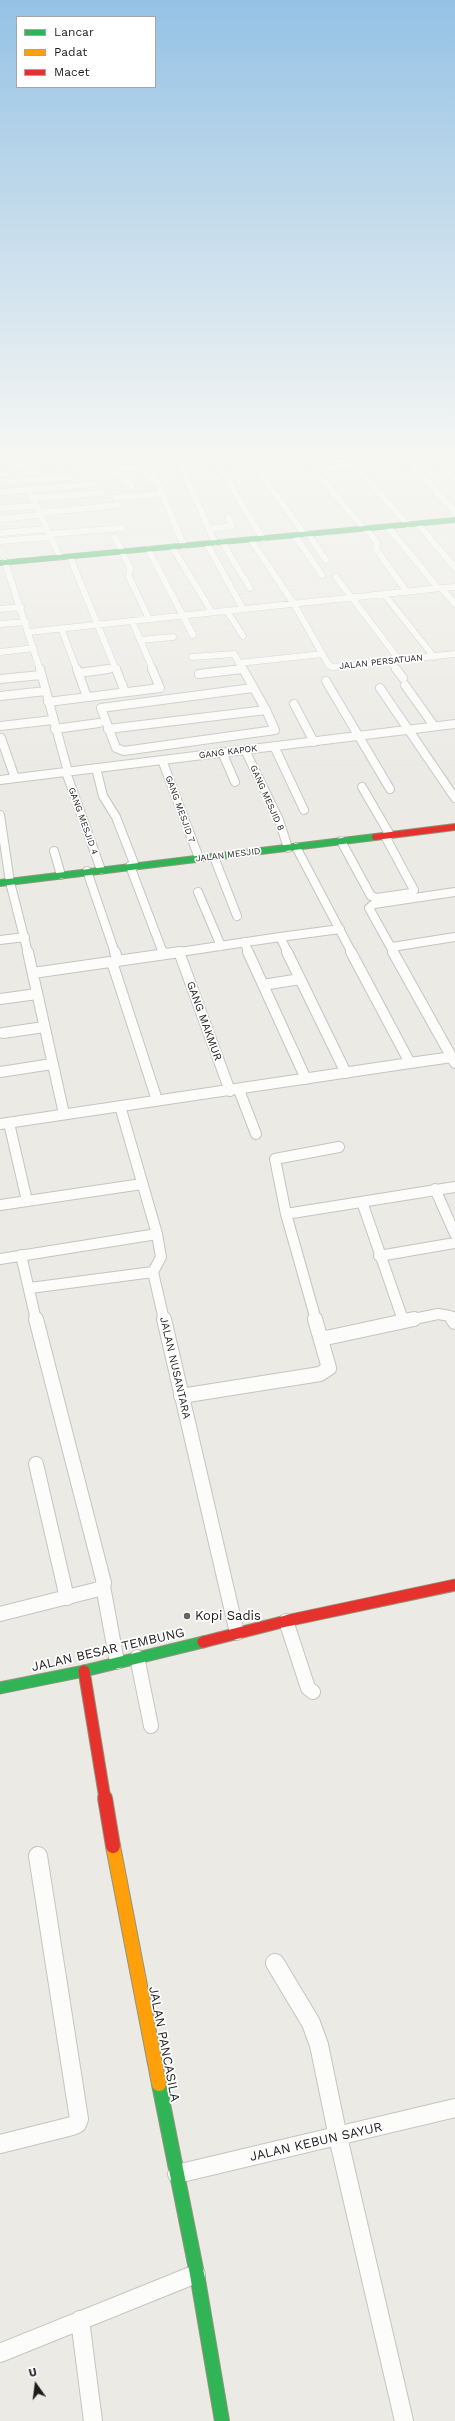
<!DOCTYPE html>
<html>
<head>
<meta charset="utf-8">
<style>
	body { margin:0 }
	#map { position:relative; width:455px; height:2421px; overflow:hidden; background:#ebeae5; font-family:"Work Sans",sans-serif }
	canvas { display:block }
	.legend { position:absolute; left:16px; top:16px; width:140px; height:72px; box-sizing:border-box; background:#fff; border:1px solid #a5a5a5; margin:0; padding:5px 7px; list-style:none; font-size:12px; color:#1d1d1d }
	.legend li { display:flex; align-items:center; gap:8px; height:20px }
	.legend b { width:20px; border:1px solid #a5a5a5 }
	.north { position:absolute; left:16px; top:2365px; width:40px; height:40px; -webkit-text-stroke:3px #fff; paint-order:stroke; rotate:346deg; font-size:11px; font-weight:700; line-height:16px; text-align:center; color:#1d1d1d }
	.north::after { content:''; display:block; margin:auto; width:14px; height:18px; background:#1d1d1d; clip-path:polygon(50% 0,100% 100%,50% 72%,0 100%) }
</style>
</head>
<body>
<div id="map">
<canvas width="455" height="2421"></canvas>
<ul class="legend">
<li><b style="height:5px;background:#30b455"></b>Lancar</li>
<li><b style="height:5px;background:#ff9f0a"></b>Padat</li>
<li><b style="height:5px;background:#e5322d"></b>Macet</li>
</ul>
<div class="north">U</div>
</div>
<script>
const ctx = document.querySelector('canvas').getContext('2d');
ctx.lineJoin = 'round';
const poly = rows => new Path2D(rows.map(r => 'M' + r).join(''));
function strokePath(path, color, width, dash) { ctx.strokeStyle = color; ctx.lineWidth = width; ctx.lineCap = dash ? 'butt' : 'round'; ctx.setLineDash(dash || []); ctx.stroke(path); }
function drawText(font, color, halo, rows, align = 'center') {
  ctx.font = font + ' "Work Sans",sans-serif'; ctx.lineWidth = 3.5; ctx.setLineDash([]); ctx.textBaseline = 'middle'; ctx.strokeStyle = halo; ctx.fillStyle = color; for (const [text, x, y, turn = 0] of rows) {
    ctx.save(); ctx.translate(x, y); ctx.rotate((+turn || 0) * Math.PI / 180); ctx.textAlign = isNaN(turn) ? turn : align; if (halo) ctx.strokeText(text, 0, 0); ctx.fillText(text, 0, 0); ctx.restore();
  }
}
const streetFar4 = poly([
	[67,453,73,466],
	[145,453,184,546],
	[246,453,305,535],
	[344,453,408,525],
	[402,453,455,512],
	[433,453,455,478],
	[178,458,215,543],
	[148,460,238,453],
	[20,465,51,463],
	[354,465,315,470,364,529],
	[219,466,263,539],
	[0,476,20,466,26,453],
	[0,482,70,477],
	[132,486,123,476,113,472,114,469,141,467,150,480,157,480],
	[29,490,60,557],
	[0,492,93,484],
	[116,497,163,494],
	[32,498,102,493],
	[0,508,35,506],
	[39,513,119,505],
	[0,519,40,515],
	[418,524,455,568],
	[388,527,438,588],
	[209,529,232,526,228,517],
	[366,529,377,542,376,549,407,592],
	[0,533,47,529],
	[49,534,123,528],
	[308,534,326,560],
	[295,536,322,575],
	[115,537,130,568,129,577,149,619],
	[251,540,294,604,328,664,332,667,455,654],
	[0,541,50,537],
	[222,542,250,588],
	[207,544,243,609],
	[172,547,212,612],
	[148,549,193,635],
	[70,557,116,670],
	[5,562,40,670],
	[336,577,400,661],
	[441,588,455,587],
	[384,594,434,657],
	[0,609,21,607],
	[227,611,243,636],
	[132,621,153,670],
	[0,624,26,622],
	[61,628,77,670],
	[29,632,441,588,455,604],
	[141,640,173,637],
	[0,652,34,648],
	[192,657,234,654,243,670],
	[391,662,397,670],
	[239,663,323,654],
	[101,670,117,668],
	[233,670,243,669]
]);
const streetFar3 = poly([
	[40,669,68,772],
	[77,669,87,697],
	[116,669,125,692],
	[243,669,266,710,275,730,124,751,116,748,101,708,253,688],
	[396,669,403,678],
	[79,673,108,669],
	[199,674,242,669],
	[0,679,41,675],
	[326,681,390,789],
	[405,685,434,726],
	[380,688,455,798],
	[0,696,46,691],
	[48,702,160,688,152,669],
	[294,704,314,742],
	[0,726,53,720],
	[55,729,99,723],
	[108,729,266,710],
	[1,738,15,778],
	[274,746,304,810],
	[245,750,279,820,288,848],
	[222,752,235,782],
	[162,760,199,858],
	[96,768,103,796,116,817,135,866],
	[66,772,101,870],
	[0,780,455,724],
	[362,787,390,835],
	[0,815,10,882,28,953],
	[341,841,371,896,377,898,411,893,414,890,385,836],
	[296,847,352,953],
	[54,851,61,875],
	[214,857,237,916],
	[130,866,163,953],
	[87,871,115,953],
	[198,892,221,946],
	[280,937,340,929],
	[0,940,25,937],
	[244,942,249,953],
	[392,947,455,937],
	[179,951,180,953],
	[173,953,280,937,288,953],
	[394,953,369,908,374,904,455,892]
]);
const streetFar2 = poly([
	[28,952,64,1114],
	[115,952,118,961],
	[163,952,164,954],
	[179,952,230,1091],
	[248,952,306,1079],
	[287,952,346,1073],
	[393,952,455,1063],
	[112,962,157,1100],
	[33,973,180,952],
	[263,985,300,979],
	[0,999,37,994],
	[3,1033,44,1027],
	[410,1063,452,1057],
	[0,1072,52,1064],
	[239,1090,256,1134],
	[120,1106,157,1234,161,1257,153,1272,164,1320],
	[9,1123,27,1201],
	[0,1124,410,1063,351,952],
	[435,1189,455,1234],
	[362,1202,403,1320],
	[0,1205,142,1184],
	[286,1214,275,1159,339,1147],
	[21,1255,36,1320],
	[379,1256,455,1243],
	[0,1259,157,1234],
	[30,1288,153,1272],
	[316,1320,286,1214,455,1187],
	[409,1320,438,1314,450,1316,453,1320]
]);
const streetFar1 = poly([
	[164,1319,237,1633],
	[402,1319,403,1321],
	[453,1319,455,1322],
	[321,1339,414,1319],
	[181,1396,320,1374,329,1368,315,1319],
	[36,1464,67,1598],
	[103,1586,117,1662],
	[0,1614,99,1589,104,1583,36,1319],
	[286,1621,308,1688,313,1692],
	[137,1657,151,1726]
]);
const street = poly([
	[275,1963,311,2023,319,2045,338,2137,404,2421],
	[0,2144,72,2126,77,2124,79,2119,38,1856],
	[177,2174,455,2108],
	[80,2320,93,2421],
	[0,2353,196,2274]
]);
const fastFar3 = poly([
	[0,563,455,520]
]);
const fastFar2 = poly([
	[0,883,375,837]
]);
const fastFar1 = poly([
	[0,1688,84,1671,203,1642]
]);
const fast = poly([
	[159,2084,197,2274,222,2421]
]);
const slow = poly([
	[113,1846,159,2084]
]);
const jamFar2 = poly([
	[375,837,455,827]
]);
const jamFar1 = poly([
	[203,1642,286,1621,455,1585],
	[84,1671,105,1799]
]);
const jam = poly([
	[105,1798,113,1846]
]);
const markers = [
	[187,1616,4,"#656563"]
];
const farStreetnames = [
	["JALAN PERSATUAN",381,662,-6],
	["GANG KAPOK",228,752,-7],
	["GANG MESJID 8",267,798,66],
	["GANG MESJID 7",180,809,70],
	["GANG MESJID 4",83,821,70],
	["JALAN MESJID",228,855,-7]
];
const streetNames = [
	["GANG MAKMUR",204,1021,70],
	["JALAN NUSANTARA",175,1368,77]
];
const nearPoinames = [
	["Kopi Sadis",195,1616]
];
const nearStreetnames = [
	["JALAN BESAR TEMBUNG",108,1650,-13],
	["JALAN PANCASILA",164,2044,79],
	["JALAN KEBUN SAYUR",316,2142,-13]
];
strokePath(streetFar4, '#c4c4c1', 7);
strokePath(streetFar3, '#c4c4c1', 10);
strokePath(streetFar2, '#c4c4c1', 12);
strokePath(streetFar1, '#c4c4c1', 16);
strokePath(street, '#c4c4c1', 20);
strokePath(fastFar3, '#92957d', 6);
strokePath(fastFar2, '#92957d', 8);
strokePath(fastFar1, '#92957d', 13);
strokePath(fast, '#92957d', 16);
strokePath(slow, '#92957d', 16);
strokePath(jamFar2, '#92957d', 8);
strokePath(jamFar1, '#92957d', 13);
strokePath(jam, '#92957d', 16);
strokePath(streetFar4, '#fcfcfb', 6);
strokePath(streetFar3, '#fcfcfb', 8);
strokePath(streetFar2, '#fcfcfb', 10);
strokePath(streetFar1, '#fcfcfb', 14);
strokePath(street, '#fcfcfb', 18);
strokePath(fastFar3, '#30b455', 5);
strokePath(fastFar2, '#30b455', 6);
strokePath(fastFar1, '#30b455', 11);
strokePath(fast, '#30b455', 14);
strokePath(slow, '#ff9f0a', 14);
strokePath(jamFar2, '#e5322d', 6);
strokePath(jamFar1, '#e5322d', 11);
strokePath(jam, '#e5322d', 14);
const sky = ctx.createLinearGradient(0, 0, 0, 792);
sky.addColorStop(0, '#95c2e4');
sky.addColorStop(0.57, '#f6f6f3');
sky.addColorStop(1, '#f6f6f300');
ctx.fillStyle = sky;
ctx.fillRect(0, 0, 455, 792);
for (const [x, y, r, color] of markers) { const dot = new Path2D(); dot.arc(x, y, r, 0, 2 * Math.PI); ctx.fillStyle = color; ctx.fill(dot); strokePath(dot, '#fff', 1.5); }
drawText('9px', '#1d1d1d', '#fff', farStreetnames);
drawText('11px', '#1d1d1d', '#fff', streetNames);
drawText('13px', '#1d1d1d', '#fff', nearPoinames, 'left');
drawText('13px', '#1d1d1d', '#fff', nearStreetnames);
</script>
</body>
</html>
